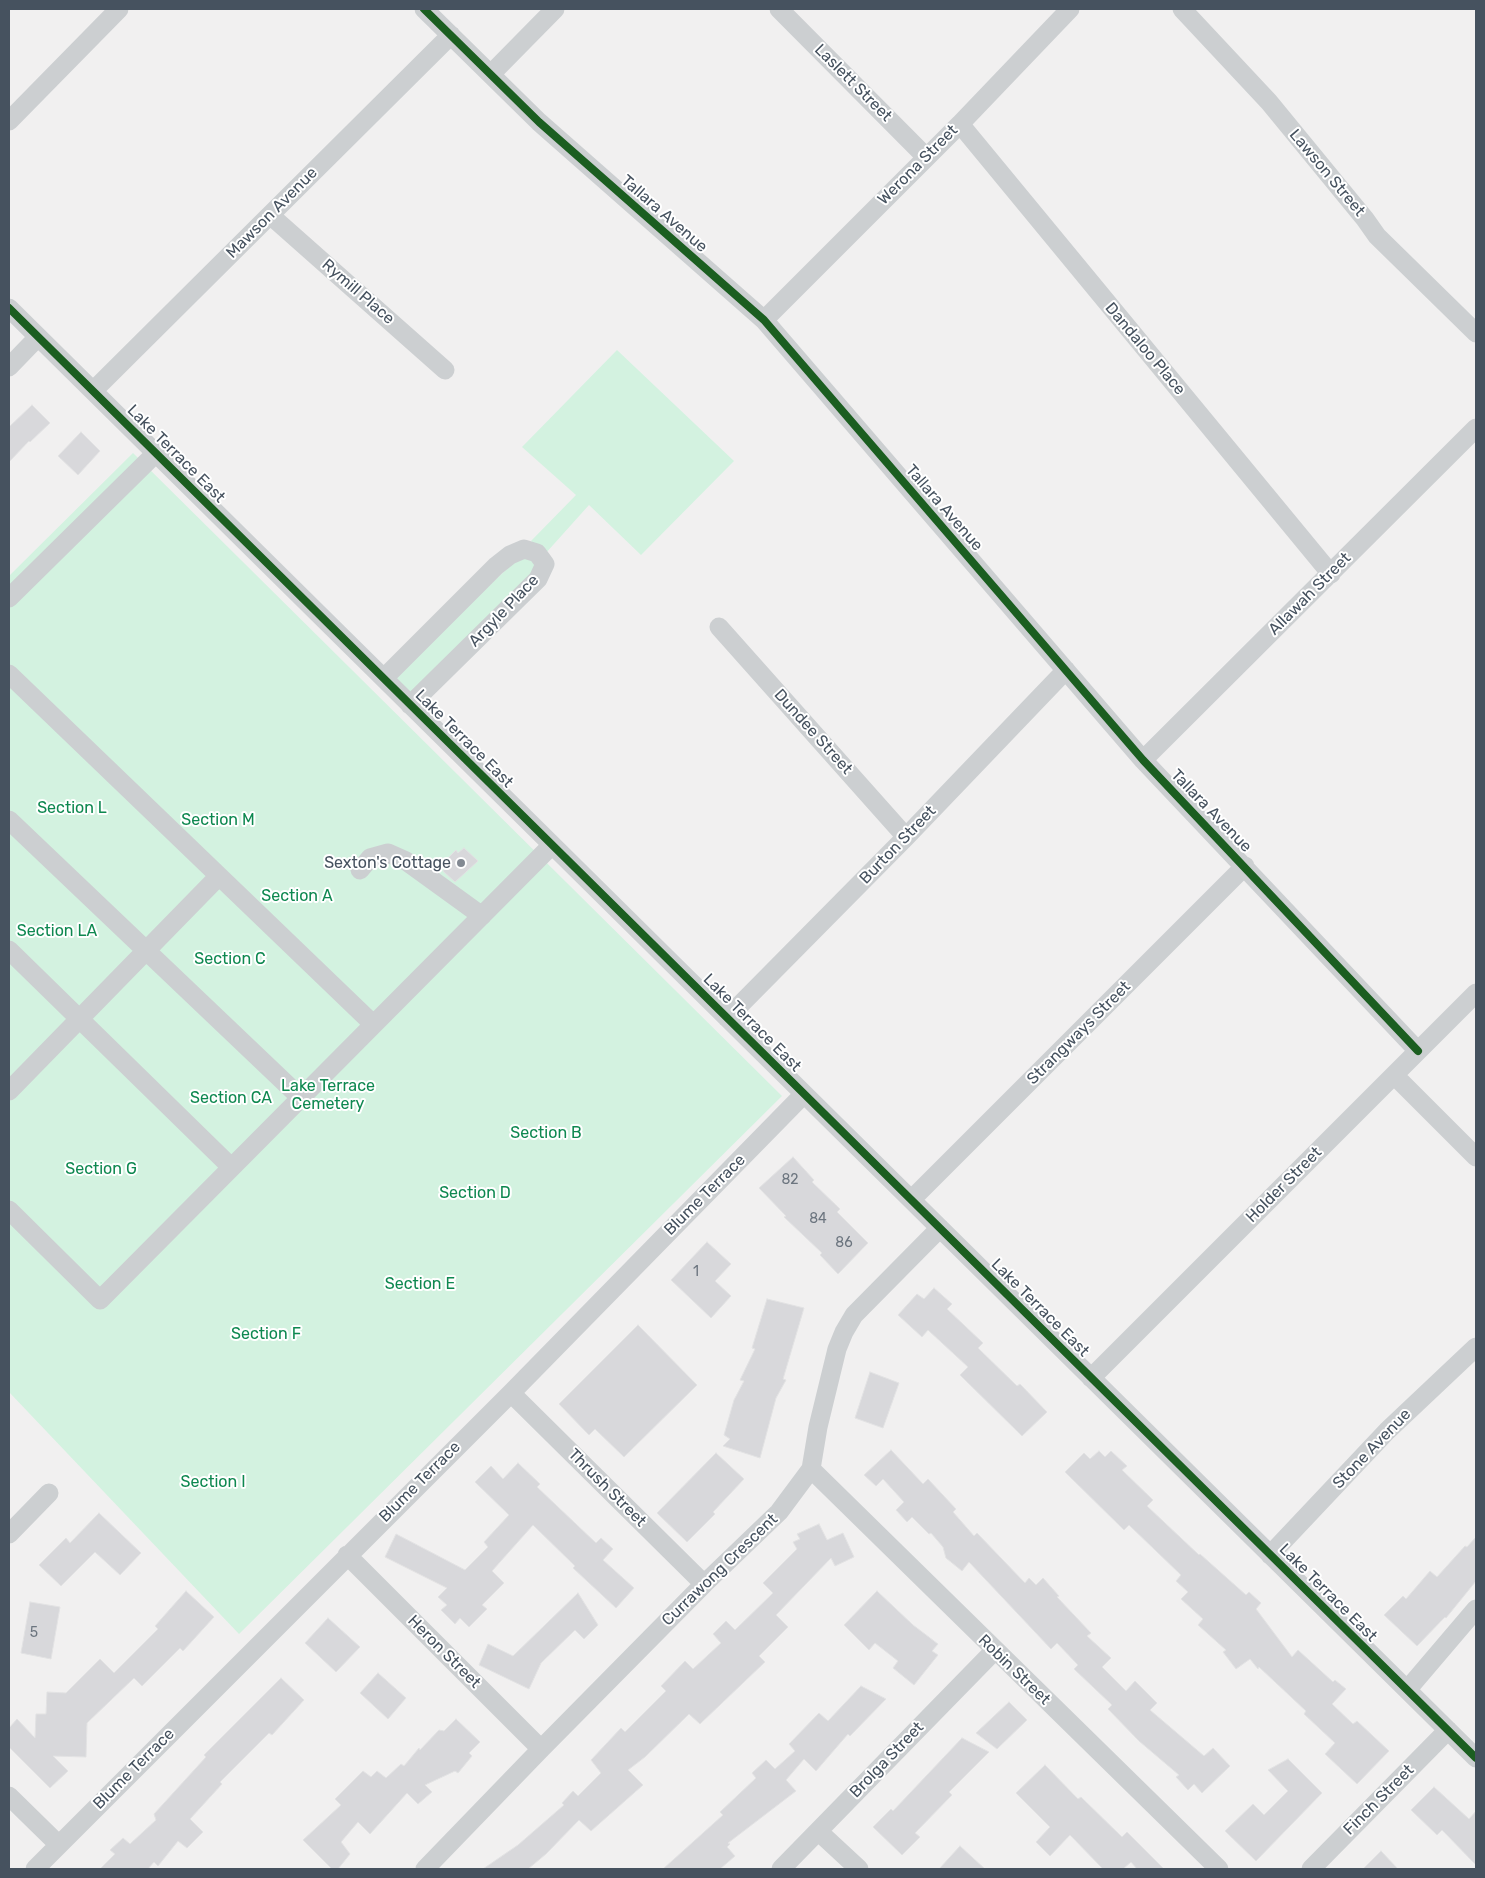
<!DOCTYPE html>
<html>
<head>
<meta charset="utf-8">
<style>
	body { margin:0 }
	#map { position:relative; width:1485px; height:1878px; overflow:hidden; background:#f1f0f0; font-family:Rubik,sans-serif }
	canvas { display:block }
	.frame { position:absolute; inset:0; border:10px solid #46525f; pointer-events:none }
</style>
</head>
<body>
<div id="map">
<canvas width="1485" height="1878"></canvas>
<div class="frame"></div>
</div>
<script>
const ctx = document.querySelector('canvas').getContext('2d');
ctx.lineJoin = 'round';
function paint(path, color) { ctx.fillStyle = color; ctx.fill(path, 'evenodd'); }
const poly = rows => new Path2D(rows.map(r => 'M' + r).join(''));
function strokePath(path, color, width, dash) { ctx.strokeStyle = color; ctx.lineWidth = width; ctx.lineCap = dash ? 'butt' : 'round'; ctx.setLineDash(dash || []); ctx.stroke(path); }
function drawText(font, color, halo, rows, align = 'center') {
  ctx.font = font + ' Rubik,sans-serif'; ctx.lineWidth = 4; ctx.setLineDash([]); ctx.textBaseline = 'middle'; ctx.strokeStyle = halo; ctx.fillStyle = color; for (const [text, x, y, turn = 0] of rows) {
    ctx.save(); ctx.translate(x, y); ctx.rotate((+turn || 0) * Math.PI / 180); ctx.textAlign = isNaN(turn) ? turn : align; if (halo) ctx.strokeText(text, 0, 0); ctx.fillText(text, 0, 0); ctx.restore();
  }
}
const green = poly([
	[617,350,734,461,641,555,589,505,545,554,531,541,576,495,522,447],
	[133,453,782,1096,239,1634,9,1392,9,576],
	[524,553,540,564,410,699,388,680]
]);
const building = poly([
	[32,405,50,423,30,442,29,441,9,462,9,427,32,405],
	[81,432,100,451,78,475,58,456,81,432],
	[464,848,478,861,455,882,443,871,449,866,445,861,456,850,458,853,464,848],
	[793,1157,814,1180,812,1182,840,1209,837,1212,868,1243,838,1274,820,1255,822,1253,784,1217,786,1216,759,1188,793,1157],
	[707,1242,731,1264,715,1281,731,1296,711,1318,671,1280,707,1242],
	[934,1288,952,1304,947,1309,983,1343,978,1348,1017,1386,1020,1384,1047,1412,1022,1436,960,1375,968,1367,928,1330,922,1337,898,1315,917,1294,924,1299,934,1288],
	[767,1299,804,1308,783,1379,786,1380,776,1398,760,1458,723,1446,730,1439,724,1435,734,1400,744,1381,740,1380,755,1349,752,1348,767,1299],
	[638,1325,697,1385,624,1457,595,1429,589,1435,559,1404,638,1325],
	[870,1372,899,1383,883,1428,855,1418,870,1372],
	[891,1450,923,1484,928,1479,956,1509,953,1512,974,1536,977,1533,1025,1583,1029,1578,1036,1585,1043,1578,1059,1596,1057,1597,1091,1633,1087,1636,1111,1658,1102,1667,1126,1691,1135,1681,1157,1703,1150,1710,1204,1756,1213,1748,1230,1766,1202,1793,1194,1784,1188,1790,1176,1777,1179,1775,1139,1741,1108,1709,1112,1705,1074,1669,1078,1665,1057,1643,1051,1649,969,1562,962,1571,946,1558,943,1547,931,1533,929,1534,912,1517,907,1522,896,1510,904,1502,883,1479,876,1486,864,1475,891,1450],
	[1099,1451,1105,1457,1111,1451,1127,1466,1122,1470,1153,1500,1147,1506,1199,1555,1200,1554,1246,1595,1249,1592,1261,1603,1256,1609,1292,1657,1298,1650,1333,1682,1335,1680,1346,1689,1332,1704,1353,1724,1357,1721,1389,1751,1357,1784,1325,1754,1335,1743,1304,1714,1306,1711,1259,1667,1258,1669,1250,1659,1236,1669,1223,1652,1226,1650,1198,1625,1203,1619,1181,1599,1188,1592,1176,1581,1181,1575,1129,1525,1124,1530,1065,1472,1084,1453,1090,1459,1099,1451],
	[716,1453,744,1479,713,1512,715,1514,687,1542,657,1513,716,1453],
	[518,1463,540,1484,537,1487,596,1543,601,1538,613,1549,603,1560,634,1588,616,1608,573,1568,575,1566,533,1525,492,1571,504,1583,482,1605,487,1609,469,1627,460,1618,455,1624,441,1610,447,1605,438,1597,447,1588,385,1557,396,1534,465,1570,488,1547,484,1542,509,1515,475,1482,491,1466,503,1479,518,1463],
	[99,1513,141,1553,120,1575,95,1552,61,1586,39,1565,66,1538,70,1543,99,1513],
	[819,1524,827,1540,843,1533,854,1557,835,1566,831,1558,776,1615,788,1627,759,1656,765,1662,700,1724,689,1714,645,1757,628,1770,643,1785,591,1831,579,1820,546,1854,528,1869,483,1869,518,1845,564,1805,562,1803,573,1791,578,1796,601,1773,591,1760,621,1728,625,1732,666,1691,661,1686,685,1661,693,1669,721,1643,713,1634,726,1621,735,1630,773,1593,763,1583,797,1549,793,1542,800,1539,797,1534,819,1524],
	[1476,1537,1476,1581,1446,1618,1445,1617,1417,1646,1384,1615,1403,1596,1406,1599,1430,1571,1437,1577,1465,1546,1467,1547,1476,1537],
	[186,1591,214,1617,183,1651,180,1648,142,1686,134,1678,87,1723,86,1757,53,1756,68,1771,50,1788,9,1747,9,1728,17,1719,35,1738,36,1714,46,1714,47,1692,66,1693,100,1659,114,1673,158,1629,155,1626,186,1591],
	[877,1591,913,1625,938,1644,932,1651,938,1655,914,1685,893,1668,898,1661,875,1643,869,1650,844,1625,877,1591],
	[578,1593,598,1625,584,1639,575,1630,541,1663,529,1689,479,1665,488,1644,513,1656,578,1593],
	[30,1602,60,1607,51,1659,21,1653,30,1602],
	[328,1618,360,1647,336,1672,305,1643,328,1618],
	[378,1673,406,1698,388,1719,360,1693,378,1673],
	[281,1678,304,1700,272,1735,269,1733,220,1782,222,1784,190,1819,203,1832,187,1848,178,1841,158,1866,154,1862,148,1869,100,1869,115,1854,110,1850,123,1838,130,1844,156,1820,154,1814,206,1757,204,1755,281,1678],
	[861,1686,886,1699,850,1736,848,1734,816,1771,804,1759,786,1780,796,1791,728,1843,730,1844,727,1847,735,1856,720,1869,663,1869,723,1815,720,1812,756,1778,752,1773,766,1760,775,1769,795,1751,789,1744,819,1713,828,1721,861,1686],
	[1009,1702,1027,1720,997,1749,976,1733,1009,1702],
	[456,1719,480,1742,469,1753,472,1756,458,1773,455,1771,425,1785,432,1792,418,1804,407,1793,370,1834,358,1822,341,1842,350,1854,338,1869,332,1869,303,1840,341,1805,335,1799,363,1771,371,1777,377,1771,386,1778,401,1764,404,1766,419,1748,420,1750,439,1730,444,1731,456,1719],
	[962,1738,989,1752,949,1792,952,1795,915,1833,920,1837,902,1855,873,1827,891,1809,893,1811,962,1738],
	[1288,1759,1322,1793,1256,1861,1225,1831,1253,1804,1264,1815,1288,1791,1268,1770,1288,1759],
	[1045,1765,1078,1799,1081,1797,1122,1837,1127,1832,1164,1869,1137,1869,1131,1862,1123,1869,1103,1869,1070,1835,1050,1856,1036,1842,1050,1827,1016,1793,1045,1765],
	[1434,1787,1469,1819,1476,1811,1476,1865,1442,1830,1437,1835,1411,1810,1434,1787],
	[960,1846,985,1869,939,1869,960,1846],
	[1381,1851,1398,1869,1363,1869,1381,1851]
]);
const minor = poly([
	[424,9,539,122,764,320,1143,760,1418,1051],
	[779,9,926,157],
	[1182,9,1269,102,1365,219,1377,236,1476,333],
	[491,74,555,9],
	[9,121,119,9],
	[960,124,1331,574],
	[270,215,445,370],
	[9,308,1476,1758],
	[764,320,960,124,1070,9],
	[9,367,38,337],
	[93,391,451,35],
	[9,598,156,453],
	[719,627,906,837],
	[9,674,373,1024],
	[384,678,496,566,510,555,524,549,537,553,545,564,538,579,410,705],
	[1143,760,1476,428],
	[9,820,301,1098],
	[360,870,370,858,388,853,406,861,482,916],
	[9,950,231,1167],
	[727,1018,906,837,1066,670],
	[1394,1075,1476,1157],
	[9,1091,219,876],
	[912,1199,1245,866],
	[9,1210,100,1300,552,845],
	[1091,1378,1476,993],
	[511,1393,704,1584],
	[811,1469,1219,1869],
	[9,1534,49,1493],
	[347,1555,541,1749],
	[1270,1555,1387,1431,1476,1347],
	[1407,1690,1476,1609],
	[9,1796,59,1845],
	[818,1831,859,1869],
	[35,1869,511,1393,804,1094],
	[425,1869,541,1749,704,1584,779,1512,811,1469,818,1427,837,1349,844,1332,854,1315,940,1228],
	[781,1869,994,1651],
	[1311,1869,1448,1730]
]);
const cycleway = poly([
	[424,9,539,122,764,320,1143,760,1418,1051],
	[9,308,1476,1758]
]);
const markers = [
	[461,863,5,"#828992"]
];
const numberNames = [
	["82",790,1180],
	["84",818,1219],
	["86",844,1243],
	["1",696,1272],
	["5",34,1633]
];
const streetNames = [
	["Laslett Street",853,83,45],
	["Werona Street",918,165,-45],
	["Lawson Street",1327,173,50],
	["Mawson Avenue",272,213,-45],
	["Tallara Avenue",664,214,41],
	["Rymill Place",358,292,41],
	["Dandaloo Place",1145,349,50],
	["Lake Terrace East",176,454,45],
	["Tallara Avenue",944,508,49],
	["Allawah Street",1310,594,-45],
	["Argyle Place",504,611,-46],
	["Dundee Street",813,732,48],
	["Lake Terrace East",464,739,45],
	["Tallara Avenue",1211,811,46],
	["Burton Street",898,845,-46],
	["Lake Terrace East",752,1023,45],
	["Strangways Street",1079,1033,-45],
	["Holder Street",1284,1185,-45],
	["Blume Terrace",705,1195,-45],
	["Lake Terrace East",1040,1308,45],
	["Stone Avenue",1372,1449,-46],
	["Blume Terrace",420,1482,-45],
	["Thrush Street",607,1488,45],
	["Currawong Crescent",720,1570,-44],
	["Lake Terrace East",1328,1593,45],
	["Heron Street",444,1652,45],
	["Robin Street",1014,1670,44],
	["Brolga Street",887,1760,-46],
	["Blume Terrace",134,1769,-45],
	["Finch Street",1379,1800,-45]
];
const parkNames = [
	["Section L",72,808],
	["Section M",218,820],
	["Section A",297,896],
	["Section LA",57,931],
	["Section C",230,959],
	["Lake Terrace",328,1086],
	["Cemetery",328,1104],
	["Section CA",231,1098],
	["Section B",546,1133],
	["Section G",101,1169],
	["Section D",475,1193],
	["Section E",420,1284],
	["Section F",266,1334],
	["Section I",213,1482]
];
const poiNames = [
	["Sexton's Cottage",451,863]
];
paint(green, '#d3f2e0');
paint(building, '#d8d8db');
strokePath(building, '#e2e2e3', 1);
strokePath(minor, '#cccfd1', 19);
strokePath(cycleway, '#1b5e20', 8);
for (const [x, y, r, color] of markers) { const dot = new Path2D(); dot.arc(x, y, r, 0, 2 * Math.PI); ctx.fillStyle = color; ctx.fill(dot); strokePath(dot, '#fff', 2); }
drawText('14px', '#6c757f', null, numberNames);
drawText('16px', '#46525f', '#fff', streetNames);
drawText('16px', '#0e8850', '#fff', parkNames);
drawText('16px', '#46525f', '#fff', poiNames, 'right');
</script>
</body>
</html>
